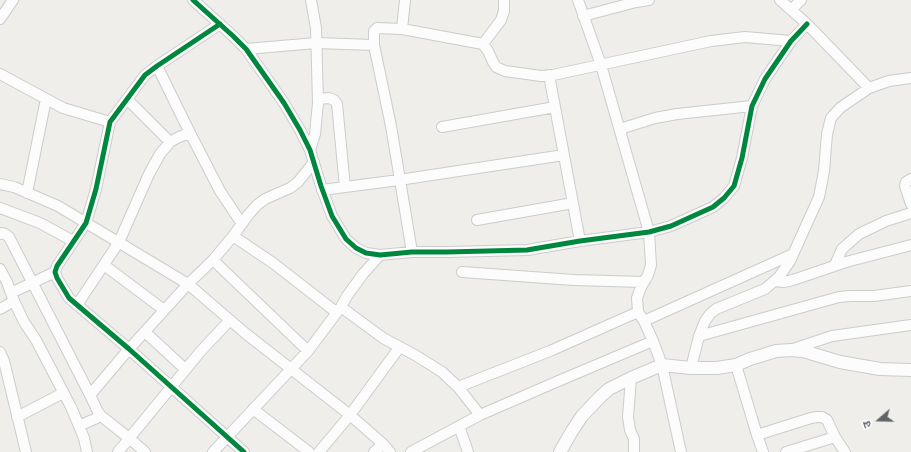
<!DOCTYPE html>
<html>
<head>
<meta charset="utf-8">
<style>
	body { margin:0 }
	#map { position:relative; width:911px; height:452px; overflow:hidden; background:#efeeea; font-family:Karla,"Noto Sans Devanagari",sans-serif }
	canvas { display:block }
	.north { position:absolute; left:859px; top:400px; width:40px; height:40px; -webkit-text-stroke:3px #fff; paint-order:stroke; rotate:250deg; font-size:11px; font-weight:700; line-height:16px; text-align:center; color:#5f6368 }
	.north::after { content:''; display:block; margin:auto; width:14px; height:18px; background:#5f6368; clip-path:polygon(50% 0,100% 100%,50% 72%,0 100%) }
</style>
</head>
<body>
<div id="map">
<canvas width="911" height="452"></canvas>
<div class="north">उ</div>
</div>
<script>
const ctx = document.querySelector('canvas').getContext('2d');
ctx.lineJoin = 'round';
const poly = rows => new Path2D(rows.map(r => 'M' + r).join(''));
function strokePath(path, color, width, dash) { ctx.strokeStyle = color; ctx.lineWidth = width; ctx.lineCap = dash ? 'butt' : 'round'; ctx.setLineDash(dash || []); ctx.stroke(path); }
const minor = poly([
	[193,0,233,36,246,49,284,103,300,130,310,150,321,186,332,216,346,239,356,248,366,253,380,255,412,252,447,252,527,250,580,241,649,232,671,226,713,207,724,198,734,186,742,158,752,106,765,79,791,41,807,24],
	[405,0,402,29,483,44,488,51,493,62,496,67,505,71,541,76,553,75,711,41,745,37,791,41],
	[578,0,601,65,649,232,651,265,648,275,641,287,637,298,638,312,644,321,653,341,662,365,681,452],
	[780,0,807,24,869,88],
	[791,10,801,0],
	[583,16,636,2,649,0],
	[0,19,13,0],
	[220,24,157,66,145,75,110,122,96,189,86,223,57,266,55,272,57,278,69,298,129,349,244,452],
	[483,44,501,20,504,11,504,0],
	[374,45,374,31,377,28,402,29],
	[246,49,316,43,374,45,391,126,412,252],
	[157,66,190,133,220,191,242,224],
	[0,74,63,108,110,122],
	[549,75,580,241],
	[127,99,170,142],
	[318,99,329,98,334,100,337,104,345,187],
	[442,127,555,107],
	[620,129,655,118,677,114,752,106],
	[310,150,315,134,318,103,316,28,311,0],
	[911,179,906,182,905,186,911,204],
	[0,184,14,187,58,206,188,284,245,333,350,415,383,444,390,452],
	[322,190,399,180,564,155],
	[27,193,46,99],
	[0,208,40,223,73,241],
	[477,220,573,203],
	[0,234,2,233,5,234,9,237,90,395,97,410,101,416,129,438,145,452],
	[233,236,273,263,336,312],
	[213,260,308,351],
	[104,265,164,310],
	[835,265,842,249,859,234,886,221,911,213],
	[0,269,7,282,14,301,24,322,36,340,71,407,84,438,87,452],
	[462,272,574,280,644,282],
	[774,281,784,282,793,280,846,262,911,245],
	[11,293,55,272],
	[77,305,119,242,149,174,160,154,170,142,179,137,190,133],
	[341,307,383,338,415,355,442,372,458,387,480,415],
	[0,309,14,301],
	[644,321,793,254],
	[145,332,185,369],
	[699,336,839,297,851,296,874,296,911,291],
	[793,349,832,336,911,325],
	[0,352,4,361,26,452],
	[736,365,757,435,763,452],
	[691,368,699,336,705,321,710,314,716,309,765,289,779,277,790,261,819,197,824,171,827,134,831,118,840,108,869,88,889,81,911,78],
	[631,378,628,417,630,430,634,439,634,452],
	[458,387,550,351,638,312],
	[90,395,129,349,188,284,213,260,233,236,249,214,257,205,265,199,290,188,298,182,314,162],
	[253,409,309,452],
	[17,417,63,393],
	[79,426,101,416],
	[459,426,468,452],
	[757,435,811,418,817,417,822,417,827,420,835,437,845,452],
	[118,452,200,352,230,320],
	[213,452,308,351,341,307,347,296,363,274,380,255],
	[319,452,350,415,399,348],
	[374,452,383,444],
	[411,452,480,415,556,382,653,341],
	[786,452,835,437]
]);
const tertiary = poly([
	[560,452,572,431,582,416,600,397,609,389,631,378,662,365,691,368,717,368,736,365,750,359,776,351,791,350,803,351,840,362,857,365,880,369,911,370]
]);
const cycleway = poly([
	[193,0,233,36,246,49,284,103,300,130,310,150,321,186,332,216,346,239,356,248,366,253,380,255,412,252,447,252,527,250,580,241,649,232,671,226,713,207,724,198,734,186,742,158,752,106,765,79,791,41,807,24],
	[220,24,157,66,145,75,110,122,96,189,86,223,57,266,55,272,57,278,69,298,129,349,244,452]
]);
strokePath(minor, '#cbcccc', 12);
strokePath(tertiary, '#cbcccc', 14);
strokePath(minor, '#fdfcfc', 10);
strokePath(tertiary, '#fdfcfc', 12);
strokePath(cycleway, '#00873e', 5);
</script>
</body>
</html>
